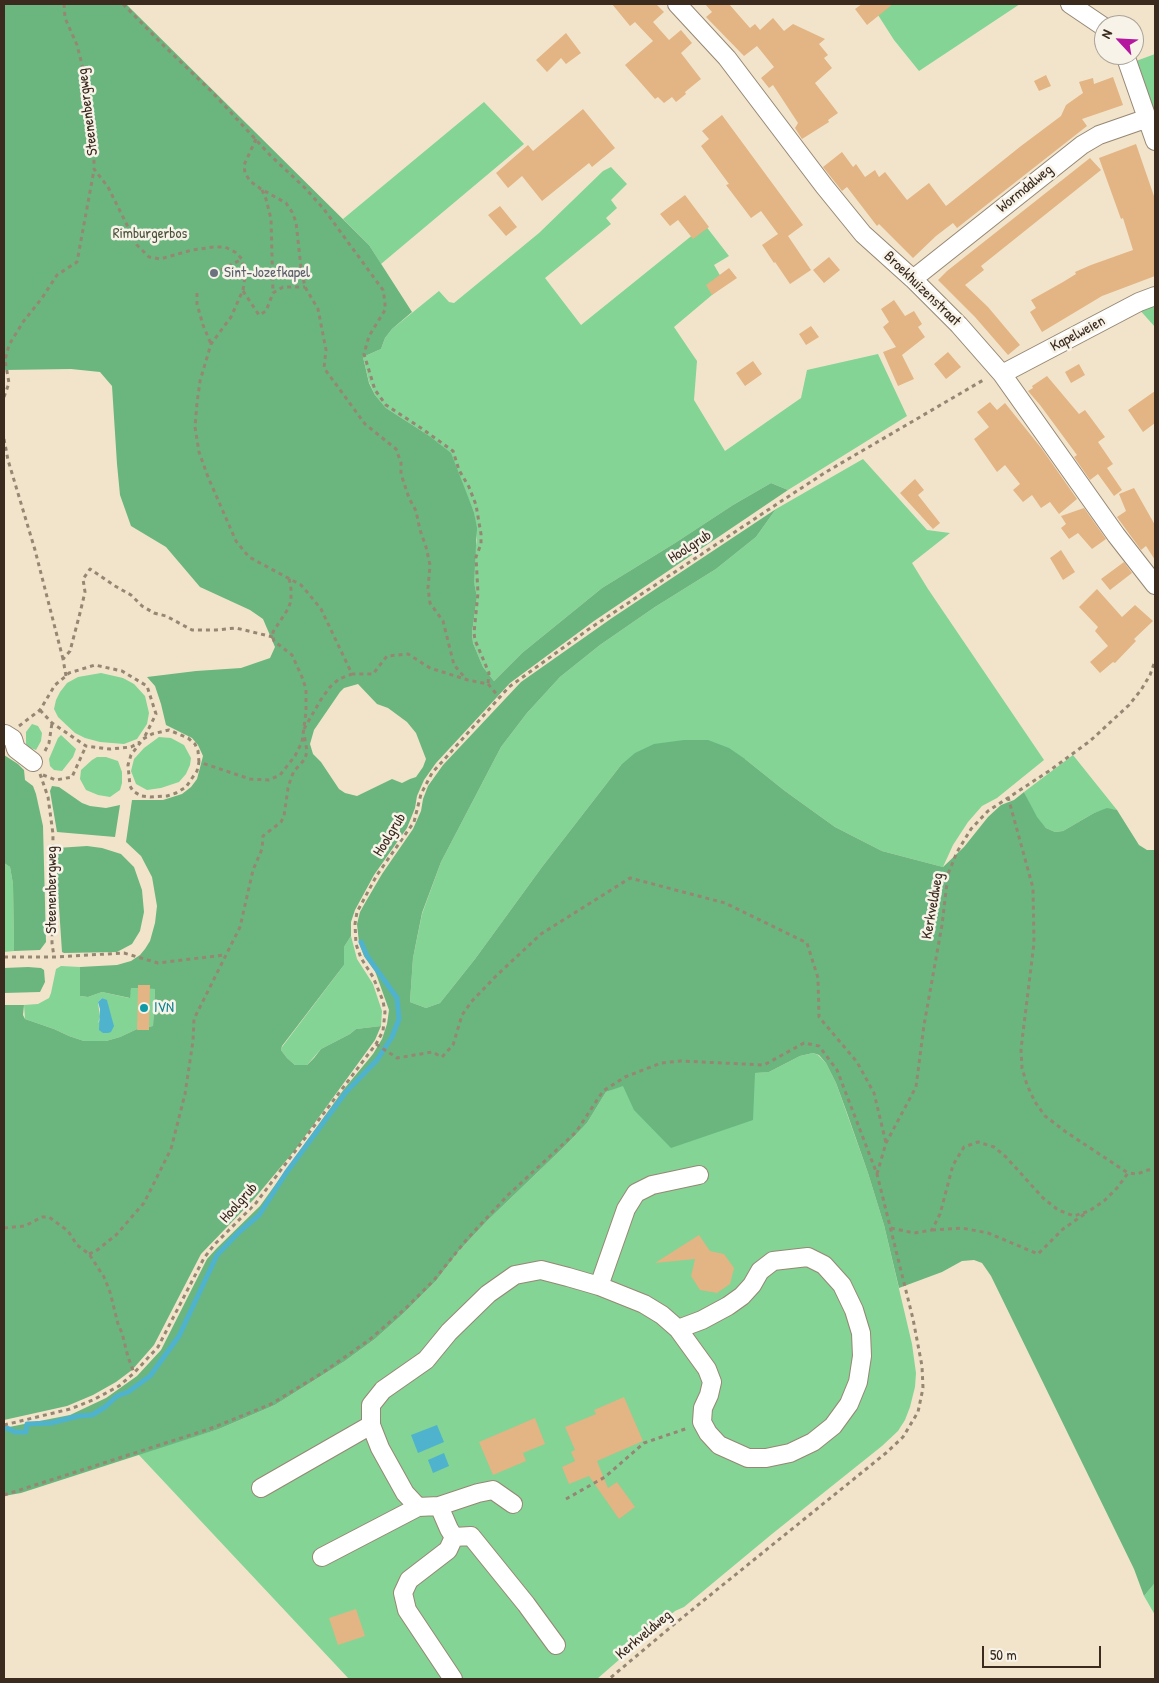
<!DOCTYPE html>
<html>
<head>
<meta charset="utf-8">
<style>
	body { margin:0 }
	#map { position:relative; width:1159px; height:1683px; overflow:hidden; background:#f2e4ca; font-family:"Patrick Hand",sans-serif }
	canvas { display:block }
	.frame { position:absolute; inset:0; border:5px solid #3b2a1e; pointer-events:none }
	.north { position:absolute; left:1094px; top:15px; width:50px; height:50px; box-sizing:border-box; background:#f7f3e8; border:1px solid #aca397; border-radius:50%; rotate:295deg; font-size:14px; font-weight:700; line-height:20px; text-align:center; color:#3b2a1e }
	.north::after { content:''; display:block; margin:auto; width:18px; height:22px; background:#b5179e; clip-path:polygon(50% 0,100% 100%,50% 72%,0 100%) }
	.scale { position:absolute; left:982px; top:1646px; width:119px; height:22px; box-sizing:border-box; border:2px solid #3b2a1e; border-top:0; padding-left:6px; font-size:15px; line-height:18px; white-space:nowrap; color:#3b2a1e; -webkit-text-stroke:4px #f7f3e8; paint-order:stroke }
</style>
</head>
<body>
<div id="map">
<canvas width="1159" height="1683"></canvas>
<div class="frame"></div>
<div class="north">N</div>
<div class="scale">50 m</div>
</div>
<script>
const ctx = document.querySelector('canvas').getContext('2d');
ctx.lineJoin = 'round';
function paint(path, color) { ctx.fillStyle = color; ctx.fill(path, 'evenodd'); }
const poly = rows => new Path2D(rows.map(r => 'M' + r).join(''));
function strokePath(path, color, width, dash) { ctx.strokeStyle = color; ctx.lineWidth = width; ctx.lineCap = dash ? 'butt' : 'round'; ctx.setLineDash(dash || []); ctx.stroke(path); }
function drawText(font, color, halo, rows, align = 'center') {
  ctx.font = font + ' "Patrick Hand",sans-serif'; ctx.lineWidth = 5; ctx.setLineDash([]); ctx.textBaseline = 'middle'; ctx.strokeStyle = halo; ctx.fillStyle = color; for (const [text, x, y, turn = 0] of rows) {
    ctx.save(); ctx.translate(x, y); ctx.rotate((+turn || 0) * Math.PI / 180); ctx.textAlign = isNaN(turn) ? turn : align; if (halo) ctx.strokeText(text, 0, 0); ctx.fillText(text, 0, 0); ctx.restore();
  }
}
const green = poly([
	[871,4,1020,4,919,71,894,40],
	[1155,54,1155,121,1136,61],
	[484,102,524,144,381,264,369,245,343,219],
	[611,167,627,184,611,200,617,208,606,218,611,224,545,278,581,325,705,225,729,256,714,265,725,284,674,327,697,361,694,400,725,451,801,398,807,370,878,354,907,416,788,490,771,483,733,505,675,543,602,588,522,653,494,681,483,667,473,643,472,633,477,597,474,583,474,555,477,540,474,512,458,474,428,435,386,408,375,395,369,382,363,357,381,349,385,338,392,329,439,291,449,302,454,303,539,233,603,171],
	[1155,302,1155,327,1138,308],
	[863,459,927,530,950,533,912,563,928,589,1044,760,997,798,982,806,968,822,953,845,943,867,882,851,835,827,785,791,745,759,621,765,542,867,475,959,440,1003,426,1008,410,1002,413,958,422,914,441,862,501,747,527,713,560,677,600,645,655,607,716,569,756,537,776,509],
	[101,673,123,678,134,684,145,696,149,713,147,724,137,739,124,744,100,742,85,738,75,733,58,717,54,709,56,700,60,692,67,683,78,677],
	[32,724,38,726,42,733,41,741,36,750,28,747,26,744,26,732],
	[61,735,76,749,73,757,62,771,54,770,50,766,49,759,58,738],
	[159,737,171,738,184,745,191,758,190,765,186,774,179,782,161,788,147,790,136,784,131,771,134,759,144,748],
	[1073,755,1117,810,1107,809,1094,813,1063,831,1055,832,1046,828,1036,817,1024,792],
	[97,757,106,757,118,761,122,772,122,783,120,790,110,797,98,795,86,790,80,779,81,770,92,760],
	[4,863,10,867,13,884,14,951,4,952],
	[351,936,357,959,373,984,382,1011,381,1026,356,1029,350,1034,321,1049,307,1065,295,1065,287,1058,281,1050,282,1047,344,965,344,947],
	[61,966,80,967,80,996,88,997,102,992,129,998,131,988,155,989,153,1026,137,1029,120,1037,106,1041,99,1042,84,1041,69,1036,54,1029,25,1019,24,1005,38,1004,49,998,51,993,56,969],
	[102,998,107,1001,108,1008,98,1023,100,1017,98,1002],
	[813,1053,818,1055,826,1063,836,1083,868,1173,884,1225,912,1344,916,1373,915,1387,910,1407,905,1420,898,1431,882,1446,772,1534,684,1607,675,1611,597,1679,349,1679,138,1454,219,1429,275,1405,345,1361,375,1339,404,1313,436,1281,458,1252,488,1220,565,1146,587,1123,606,1092,640,1078,769,1072,800,1056],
	[1155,1583,1155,1615,1144,1596]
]);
const forest = poly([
	[4,4,126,4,369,245,412,312,392,329,385,338,381,349,363,357,369,383,375,395,386,408,428,435,451,453,474,512,477,528,474,582,477,597,472,633,473,643,483,667,494,681,522,653,602,588,675,543,733,505,771,483,788,490,594,621,510,683,436,763,424,780,417,796,415,808,407,828,374,875,355,910,351,922,351,936,344,947,344,965,282,1046,281,1050,287,1058,295,1065,307,1065,314,1058,321,1049,350,1034,356,1029,381,1026,375,1040,295,1150,254,1199,201,1254,154,1345,132,1370,116,1382,93,1395,67,1406,4,1420,4,1005,24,1005,23,1015,25,1019,54,1029,69,1036,84,1041,106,1041,120,1037,137,1029,153,1026,155,989,131,988,130,998,102,992,88,997,80,996,80,967,117,965,131,961,140,955,145,949,150,941,155,923,157,906,152,877,141,856,126,842,132,800,163,800,182,794,191,787,197,779,202,760,203,756,198,745,192,738,166,725,161,704,155,686,147,677,196,671,241,668,270,658,275,647,263,619,250,610,200,587,166,547,131,526,120,495,117,464,112,386,100,372,71,369,4,370],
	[358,684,377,704,388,708,407,722,416,733,426,759,423,767,416,777,410,779,402,783,392,779,357,796,345,793,339,789,321,762,313,754,310,744,314,730,340,692,344,688],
	[776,509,756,537,716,569,655,607,600,645,560,677,527,713,501,747,441,862,422,913,413,958,410,1002,426,1008,440,1003,475,959,542,867,621,765,635,753,654,744,684,740,708,740,729,748,745,759,785,791,835,827,882,851,943,867,964,847,988,817,1001,805,1014,800,1024,792,1037,817,1046,828,1055,832,1063,831,1094,813,1107,808,1117,810,1139,845,1147,850,1155,850,1155,1583,1144,1596,1134,1569,991,1276,982,1263,974,1260,962,1261,942,1272,899,1288,884,1225,868,1173,847,1113,836,1083,826,1063,819,1055,813,1053,800,1056,769,1072,755,1073,753,1120,671,1148,634,1110,623,1086,606,1092,587,1123,565,1146,488,1220,458,1252,436,1281,404,1313,375,1339,345,1361,275,1405,219,1429,21,1493,4,1496,4,1428,70,1415,106,1398,137,1376,161,1350,207,1259,217,1248,260,1206,344,1089,373,1054,382,1039,387,1024,389,1010,375,971,364,956,359,943,357,924,360,912,365,903,382,874,413,829,421,811,423,799,428,786,443,765,521,682,612,618],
	[4,755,18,764,24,770,25,780,33,786,36,794,43,826,46,942,40,950,14,951,13,884,10,867,4,863],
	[52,786,59,787,82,803,90,806,106,808,120,805,115,837,57,832,50,791],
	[87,846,102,848,121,854,134,867,142,890,144,912,140,931,132,944,117,952,64,953,62,952,57,877,57,848],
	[28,967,41,968,44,970,45,982,40,992,4,993,4,968]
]);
const water = poly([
	[102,998,107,1000,112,1019,114,1026,111,1032,108,1033,103,1033,99,1030,100,1009,98,1002],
	[437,1425,444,1442,418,1453,411,1435],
	[444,1453,449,1466,433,1473,428,1460]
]);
const stream = poly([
	[4,1429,7,1428,15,1432,26,1432,27,1424,51,1423,78,1416,92,1415,105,1407,117,1396,128,1392,150,1376,179,1336,217,1255,239,1232,259,1215,286,1173,346,1092,377,1060,392,1037,399,1019,397,998,367,956,361,942]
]);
const building = poly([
	[612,4,656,4,664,12,653,22,669,40,681,30,692,43,681,53,701,79,685,92,686,94,676,102,672,97,664,103,658,97,655,99,625,65,653,41,635,22,630,26],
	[705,4,729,4,750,28,755,24,760,30,773,18,784,31,793,24,825,39,819,44,828,55,824,58,832,68,815,83,838,113,828,120,829,122,802,139,795,128,798,123,781,97,773,85,769,88,761,78,774,67,757,46,744,56,706,17,712,12],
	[862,4,893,4,867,25,855,9],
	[566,33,581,53,566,64,561,58,547,72,536,60],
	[1046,75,1051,86,1039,91,1034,81],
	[1113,77,1123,105,1082,119,1087,126,957,228,953,223,936,236,913,258,879,224,877,226,847,187,842,191,823,167,842,152,853,167,856,164,865,177,875,170,879,177,885,172,907,200,929,183,946,206,1021,146,1061,116,1066,105,1083,93,1079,82,1093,78,1094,84],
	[583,109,615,148,592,167,589,163,542,201,522,176,508,188,496,173,528,145,533,151],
	[722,115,803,225,788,236,811,270,790,284,775,262,774,263,762,245,778,234,761,211,751,218,726,185,729,184,701,146,709,139,702,131],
	[1136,144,1155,199,1155,276,1102,296,1042,332,1030,312,1036,308,1031,300,1063,282,1076,274,1075,272,1091,265,1133,250,1123,218,1121,219,1099,158],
	[1090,158,1101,170,981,266,984,270,965,285,988,307,1020,345,1008,355,975,317,938,280,947,271],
	[685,195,709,227,693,239,678,220,670,226,660,214],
	[500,206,517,227,506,236,488,215],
	[829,257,840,270,824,283,813,270],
	[729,268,737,278,712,295,706,285],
	[894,300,905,316,914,311,922,324,918,327,925,337,902,355,914,379,898,386,883,352,896,347,883,327,889,322,881,309],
	[811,326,819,337,806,345,799,334],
	[948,352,961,367,946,379,934,364],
	[753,361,762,374,745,386,736,373],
	[1079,364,1085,375,1071,383,1065,372],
	[1047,376,1079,414,1085,410,1105,437,1098,442,1113,464,1107,468,1122,490,1114,496,1098,474,1090,480,1074,457,1077,455,1040,405,1028,391,1033,388,1032,386],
	[1155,391,1155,423,1143,432,1128,410],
	[990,402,997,410,1005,403,1042,449,1077,499,1059,514,1050,502,1041,508,1032,495,1023,502,1013,490,1020,484,1005,465,997,472,974,439,989,427,977,412],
	[915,479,924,490,918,495,940,523,933,529,900,493],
	[1134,488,1155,525,1155,560,1146,546,1141,550,1117,517,1126,511,1119,494],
	[1084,508,1106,539,1092,549,1078,533,1069,539,1061,528,1066,524,1061,516],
	[1061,550,1075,572,1063,580,1050,558],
	[1124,562,1132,573,1110,590,1101,579],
	[1097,589,1122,617,1135,605,1153,621,1134,639,1136,641,1115,663,1113,662,1100,673,1090,662,1108,646,1095,631,1098,627,1079,607],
	[138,985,150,985,149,1030,137,1030],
	[699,1235,710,1251,724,1254,734,1268,730,1284,717,1293,700,1290,691,1276,695,1259,655,1263],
	[624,1397,643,1441,597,1461,608,1488,617,1482,635,1507,619,1519,589,1476,569,1484,562,1467,575,1461,571,1452,575,1450,565,1427,596,1414,594,1410],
	[535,1418,545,1444,523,1453,526,1461,493,1475,479,1442],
	[356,1609,365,1636,338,1645,329,1618]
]);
const path = poly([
	[64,4,65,18,77,45,85,76,94,140,94,169,108,187,137,245,149,257,160,259,192,250,214,247,225,247,235,252,242,259,245,277,243,290,231,317,211,344,200,381,197,403,195,427,199,452,208,477,236,541,249,557,301,585,308,593,321,609,352,674,373,674,387,656,408,654,430,668,468,680,488,684,500,698],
	[123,4,164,46,211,91,270,155,305,188,323,208,383,290,385,302,385,310,369,336,364,354,375,390,386,405,421,428,453,451,459,470,469,487,476,505,481,534,481,544,476,557,478,593,474,633,475,640,489,673,488,684],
	[256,139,244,165,245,173,250,181,261,189,286,203,292,212,296,222,301,268,305,287,318,309,326,350,324,368,365,424,396,449,401,463,401,474,409,498,416,511,420,530,426,547,430,565,428,588,430,603,443,621,454,665,467,680],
	[262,190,266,199,271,219,273,293],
	[221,270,242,259],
	[243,291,259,315,266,311,273,293,283,287,305,287],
	[197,293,197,304,203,325,211,344],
	[4,397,9,383,5,360,9,345,23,322,42,298,57,275,77,262,94,170],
	[4,439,8,460,35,550,63,659],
	[66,676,63,659,70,651,80,613,85,592,83,579,90,569,115,586,131,595,142,606,154,613,166,616,192,630,216,630,236,628,273,637],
	[40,710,52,723,86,746,110,749,131,747,140,742],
	[19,726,40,710,55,685,66,676,69,673,95,665,122,671,147,686,156,714,144,738],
	[304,729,320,701,330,687,339,679,352,674],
	[45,751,49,743,52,723],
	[199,762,198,751,195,744,188,738,169,730,152,734,143,739,131,755,128,765,130,786,133,791,141,796,150,797,167,796,176,793,186,787,197,771,199,762,250,779,269,780,280,775,295,756,302,742,306,712,306,689,302,677,292,655,274,641,273,637,273,632,288,609,291,601,291,589,289,578],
	[40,774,48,797,53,834,52,943,54,957],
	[43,775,56,780,72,777,86,746],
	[1008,797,1033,888,1034,943,1021,1049,1022,1068,1027,1085,1035,1102,1045,1116,1066,1132,1128,1173],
	[4,957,54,957,124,953,158,963,224,955],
	[376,1044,397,1058,432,1052,442,1057,453,1045,462,1015,472,1001,497,975,541,934,630,878,725,903,807,943,818,978,819,1017,857,1062,874,1093,886,1143],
	[877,1174,886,1143,916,1087,924,1025,942,925,948,874,957,852,971,829,988,811,1049,771,1090,741,1129,705,1141,690,1150,675,1155,661],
	[4,1228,25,1226,42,1217,49,1217,68,1231,77,1245,89,1254,104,1277,110,1292,118,1324,122,1333,128,1357,134,1373],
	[891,1228,914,1233,932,1230,940,1214,953,1165,964,1147,978,1142,994,1147,1006,1157,1043,1198,1058,1210,1074,1216,1089,1211,1104,1201,1117,1188,1128,1173,1137,1174,1148,1170,1155,1169],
	[932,1230,962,1228,988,1233,1038,1254,1063,1229,1086,1213],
	[89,1254,96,1251,116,1235,144,1203,171,1149,185,1094,193,1041,194,1019,240,927,253,870,262,849,263,836,281,822,284,816,288,788,291,778,294,771,305,759,307,751,304,734],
	[4,1425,70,1409,93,1400,119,1386,134,1373,158,1347,204,1258,214,1245,256,1203,376,1044,383,1031,385,1012,383,1001,373,977,361,958,356,944,355,924,357,912,377,875,414,822,421,794,432,773,509,687,589,629,780,502,826,472,985,379],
	[4,1495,209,1429,271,1404,322,1373,369,1340,407,1307,434,1280,467,1239,508,1195,576,1132,603,1091,625,1077,661,1063,681,1061,764,1065,804,1043,819,1046,837,1070,877,1174,913,1319,922,1366,923,1388,918,1412,903,1437,886,1453,672,1626,609,1679],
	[566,1499,605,1477,644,1443,688,1428]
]);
const minor = poly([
	[677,4,727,58,824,186,863,234,913,279,959,325,1002,374,1116,535,1155,585],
	[1070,4,1104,27],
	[1125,55,1155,141],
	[913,279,1082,145,1099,135,1148,118],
	[1002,374,1139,302,1155,296],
	[5,734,13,739,16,749,33,762],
	[599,1286,626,1209,636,1193,652,1185,699,1175],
	[261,1488,371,1425],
	[513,1504,493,1490,478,1493,439,1506,418,1507,405,1493,380,1448,371,1425,371,1405,383,1390,426,1360,449,1332,488,1294,515,1275,541,1270,568,1277,599,1286,644,1304,662,1315,678,1329,707,1369,712,1382,709,1395,703,1408,702,1422,708,1433,719,1445,748,1458,766,1458,790,1453,813,1442,833,1426,849,1404,858,1382,862,1356,861,1333,854,1310,842,1285,824,1265,808,1257,773,1261,760,1271,752,1285,742,1296,728,1306,702,1320,678,1329],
	[439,1506,449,1529,454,1537,471,1536,526,1604,556,1645],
	[322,1557,418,1507],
	[453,1679,407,1610,403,1593,409,1580,448,1550,454,1537]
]);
const markers = [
	[214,273,5,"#6b7280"],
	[144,1008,5,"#0f9aa8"]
];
const streetNames = [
	["Steenenbergweg",88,112,-97],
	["Wormdalweg",1025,189,-39],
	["Broekhuizenstraat",922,289,44],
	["Kapelweien",1078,334,-28],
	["Hoolgrub",690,547,-33],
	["Hoolgrub",390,835,-58],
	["Steenenbergweg",52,890,-90],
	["Kerkveldweg",933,906,-80],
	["Hoolgrub",239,1203,-48],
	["Kerkveldweg",644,1635,-40]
];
const parkNames = [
	["Rimburgerbos",150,234]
];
const worshipNames = [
	["Sint-Jozefkapel",224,273]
];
const cultureNames = [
	["IVN",154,1008]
];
paint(green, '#83d495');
paint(forest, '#6ab67e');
paint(water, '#4fb3ce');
strokePath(stream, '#4fb3ce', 5);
paint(building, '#e3b484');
strokePath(minor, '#968774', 20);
strokePath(path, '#968774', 3, [4, 4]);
strokePath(minor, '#fff', 18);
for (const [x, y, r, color] of markers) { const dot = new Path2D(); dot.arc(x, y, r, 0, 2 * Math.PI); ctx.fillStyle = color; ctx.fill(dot); strokePath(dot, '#f7f3e8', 2); }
drawText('15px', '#3b2a1e', '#f7f3e8', streetNames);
drawText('15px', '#4d543c', '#f7f3e8', parkNames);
drawText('15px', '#5b616d', '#f7f3e8', worshipNames, 'left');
drawText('15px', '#0d838f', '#f7f3e8', cultureNames, 'left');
</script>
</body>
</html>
